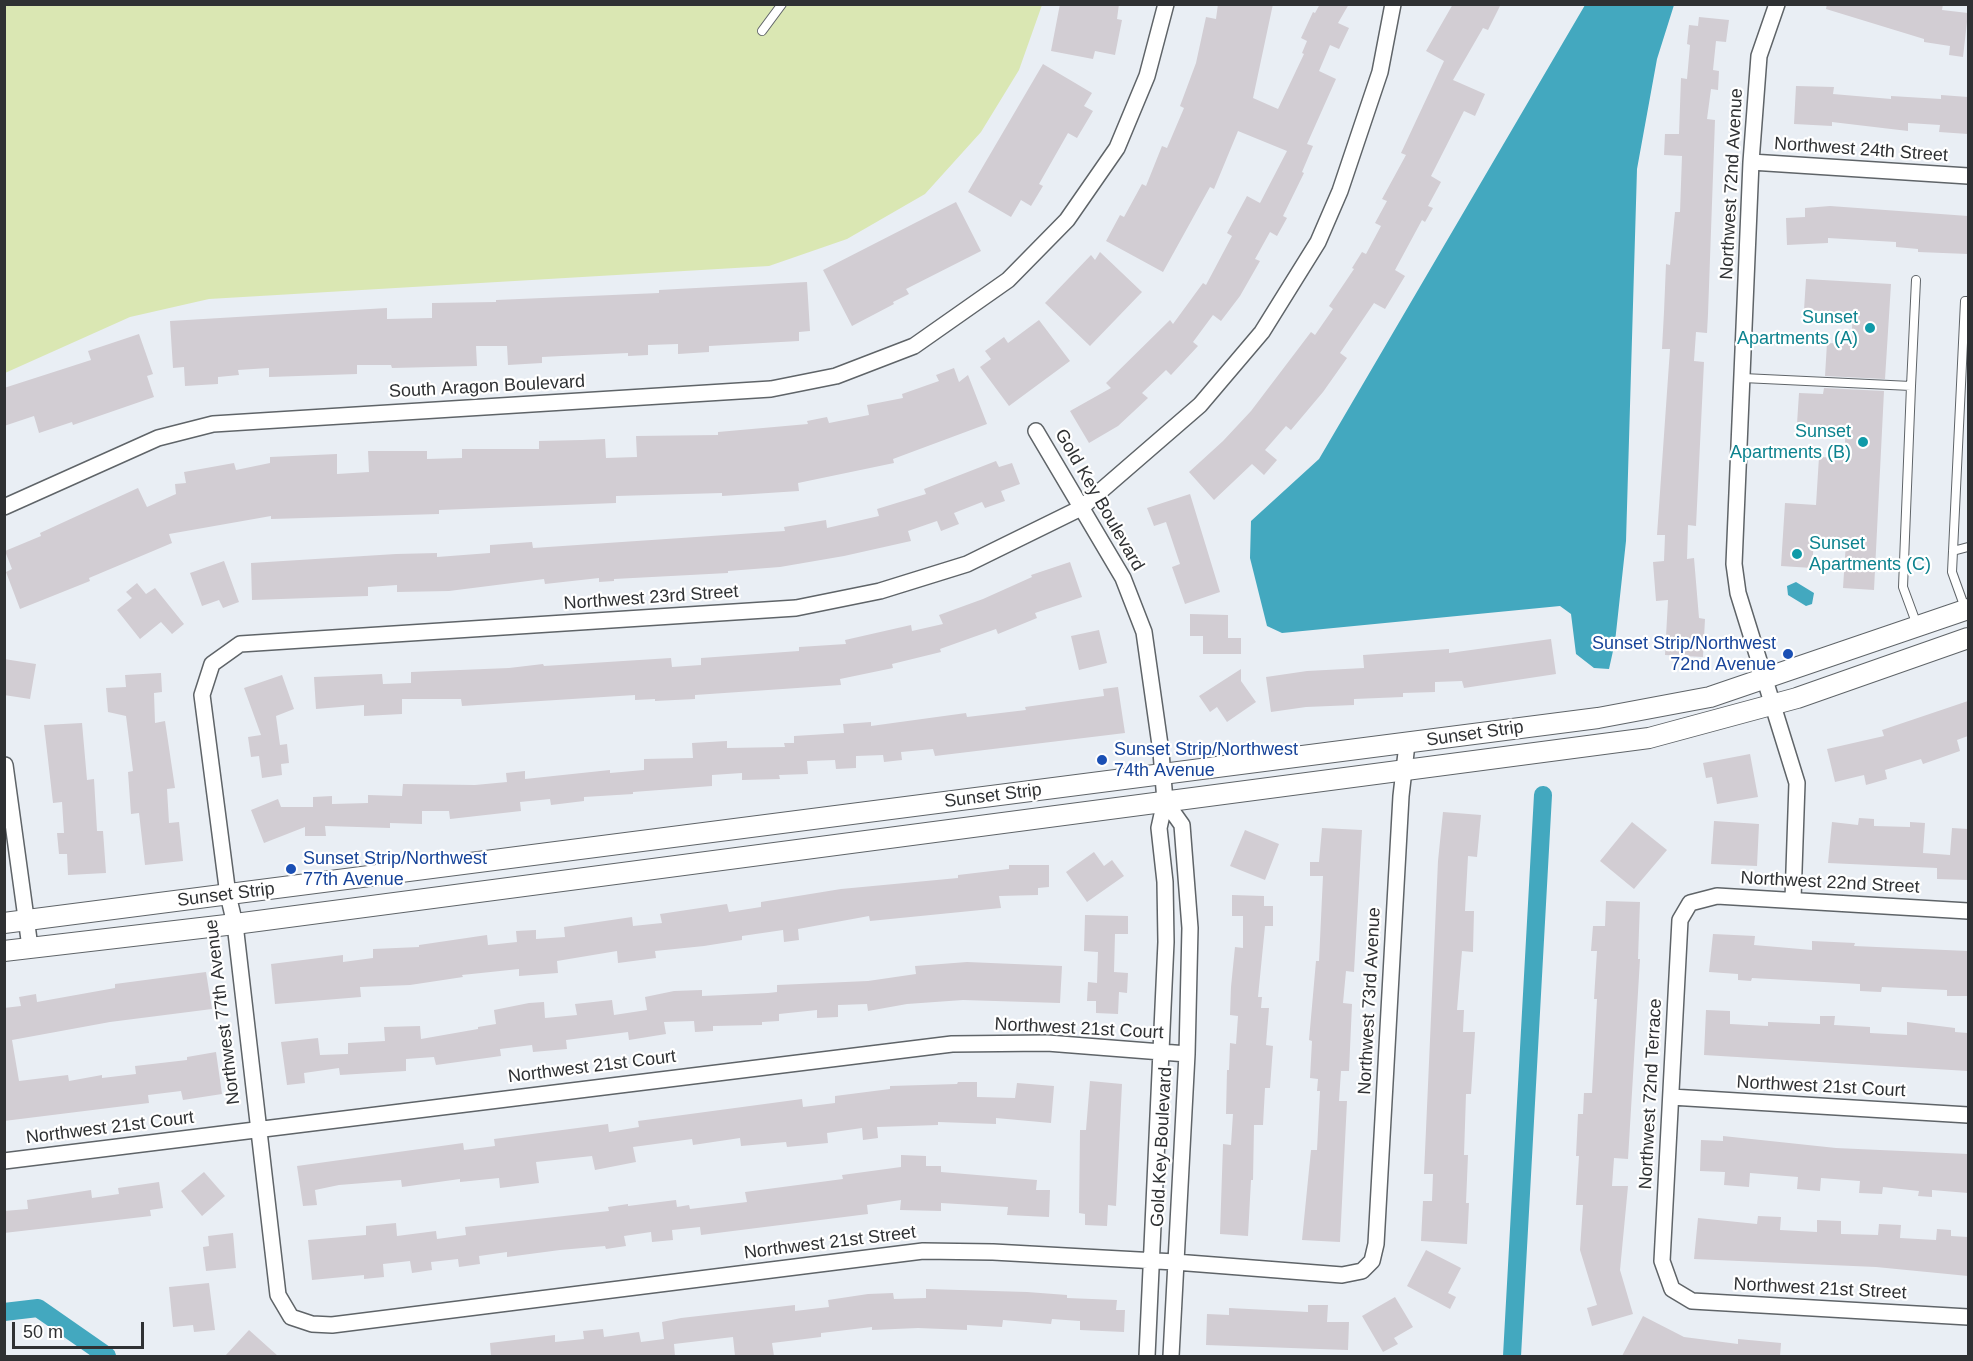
<!DOCTYPE html>
<html>
<head>
<meta charset="utf-8">
<style>
	body { margin:0 }
	#map { position:relative; width:1973px; height:1361px; overflow:hidden; background:#e9eef4; font-family:Arial,sans-serif }
	canvas { display:block }
	.frame { position:absolute; inset:0; border:6px solid #2f3133; pointer-events:none }
	.scale { position:absolute; left:12px; top:1322px; width:132px; height:27px; box-sizing:border-box; border:3px solid #2f3133; border-top:0; padding-left:8px; font-size:18px; line-height:21px; white-space:nowrap; color:#2f3133; -webkit-text-stroke:4px #fff; paint-order:stroke }
</style>
</head>
<body>
<div id="map">
<canvas width="1973" height="1361"></canvas>
<div class="frame"></div>
<div class="scale">50 m</div>
</div>
<script>
const ctx = document.querySelector('canvas').getContext('2d');
ctx.lineJoin = 'round';
function paint(path, color) { ctx.fillStyle = color; ctx.fill(path, 'evenodd'); }
const poly = rows => new Path2D(rows.map(r => 'M' + r).join(''));
function strokePath(path, color, width, dash) { ctx.strokeStyle = color; ctx.lineWidth = width; ctx.lineCap = dash ? 'butt' : 'round'; ctx.setLineDash(dash || []); ctx.stroke(path); }
function drawText(font, color, halo, rows, align = 'center') {
  ctx.font = font + ' Arial,sans-serif'; ctx.lineWidth = 4.5; ctx.setLineDash([]); ctx.textBaseline = 'middle'; ctx.strokeStyle = halo; ctx.fillStyle = color; for (const [text, x, y, turn = 0] of rows) {
    ctx.save(); ctx.translate(x, y); ctx.rotate((+turn || 0) * Math.PI / 180); ctx.textAlign = isNaN(turn) ? turn : align; if (halo) ctx.strokeText(text, 0, 0); ctx.fillText(text, 0, 0); ctx.restore();
  }
}
const green = poly([
	[4,5,1042,5,1019,70,981,132,925,194,847,239,769,266,209,299,130,317,5,373]
]);
const water = poly([
	[1585,5,1674,5,1657,59,1637,169,1626,541,1615,642,1609,669,1594,668,1576,654,1571,614,1560,606,1282,633,1267,626,1250,558,1251,521,1319,459],
	[1796,582,1814,593,1812,604,1806,606,1788,595,1787,586]
]);
const canal = poly([
	[4,1312,38,1308,107,1356],
	[1512,1356,1543,795]
]);
const building = poly([
	[1060,4,1119,4,1117,19,1122,20,1115,55,1095,51,1093,59,1051,51],
	[1218,4,1273,4,1253,98,1278,109,1304,54,1302,53,1307,41,1301,38,1313,12,1315,13,1320,4,1349,4,1338,23,1349,28,1339,49,1330,45,1319,71,1336,79,1307,144,1313,146,1302,172,1304,173,1283,216,1287,218,1277,236,1270,232,1255,259,1260,261,1240,296,1221,321,1213,315,1193,342,1198,346,1171,375,1166,370,1142,393,1148,398,1118,426,1089,443,1070,411,1111,388,1106,383,1170,320,1173,324,1203,283,1206,285,1232,236,1227,233,1247,196,1260,203,1287,151,1238,131,1214,189,1210,187,1163,272,1106,241,1120,215,1124,217,1142,184,1146,186,1162,146,1167,148,1184,108,1180,106,1196,63,1206,17,1216,19],
	[1453,4,1501,4,1488,30,1483,28,1453,80,1485,94,1475,116,1464,111,1431,176,1441,182,1428,206,1433,208,1425,222,1422,220,1395,270,1405,276,1385,309,1374,303,1340,353,1347,358,1323,392,1291,430,1286,426,1265,450,1277,460,1264,475,1252,464,1214,500,1189,472,1223,441,1251,411,1311,332,1315,335,1333,309,1329,306,1354,269,1352,268,1362,252,1366,254,1381,226,1375,223,1387,201,1382,199,1406,155,1401,153,1444,61,1426,51],
	[1827,4,1943,4,1942,10,1968,13,1963,57,1949,55,1950,46,1924,42,1924,39,1826,9],
	[1699,17,1729,20,1726,42,1716,41,1713,70,1719,71,1718,90,1711,89,1707,119,1715,120,1708,314,1707,333,1696,332,1694,361,1704,362,1696,526,1688,525,1687,559,1694,558,1699,618,1705,619,1703,657,1665,655,1668,600,1656,601,1653,562,1664,561,1665,535,1657,535,1670,349,1662,349,1664,312,1666,264,1670,265,1675,212,1680,212,1682,156,1664,155,1665,134,1679,134,1681,78,1687,79,1690,45,1687,44,1689,25,1698,26],
	[1043,64,1092,93,1084,106,1093,111,1077,138,1068,133,1039,184,1043,186,1031,206,1021,200,1011,217,968,192],
	[1796,86,1834,87,1833,94,1891,99,1891,96,1941,99,1941,95,1968,97,1968,134,1939,132,1940,125,1908,123,1908,131,1832,122,1832,126,1794,124],
	[956,202,981,251,906,289,909,294,893,302,894,304,852,326,823,270],
	[1830,206,1968,216,1968,254,1918,252,1918,249,1896,247,1896,242,1828,238,1828,243,1787,245,1786,218,1805,217,1805,208],
	[1100,252,1142,292,1090,346,1045,303,1091,255,1095,260],
	[1806,279,1891,284,1885,379,1825,376,1827,343,1851,344,1853,313,1804,310],
	[807,282,810,331,799,332,799,341,709,346,709,352,678,354,678,344,648,345,648,355,628,356,628,353,562,356,542,357,542,363,508,365,507,346,476,346,477,366,392,368,391,365,357,365,357,374,269,377,269,368,238,370,239,375,218,377,218,384,185,386,184,367,173,368,170,321,387,308,387,319,432,318,432,303,496,302,496,300,659,293,659,290],
	[1039,320,1070,361,1009,406,980,367,991,359,985,351,1004,337,1008,343],
	[139,334,153,374,147,376,154,397,73,425,72,422,39,433,34,416,4,426,4,388,91,360,88,351],
	[954,368,959,382,968,375,987,424,893,459,894,463,798,483,799,491,722,496,722,493,616,496,616,503,439,510,439,514,271,519,271,516,169,534,172,543,89,578,90,581,20,609,6,572,12,569,5,551,41,536,40,533,138,488,147,507,176,494,175,484,186,483,184,472,234,463,236,470,270,463,270,457,337,454,337,474,369,472,368,451,427,451,427,459,462,458,462,449,539,449,539,441,582,440,605,439,606,458,637,457,636,436,718,435,718,432,808,424,807,421,827,417,829,423,869,415,867,405,903,398,902,394,939,381,936,375],
	[1824,388,1884,391,1874,590,1843,588,1846,542,1814,540,1812,568,1781,566,1785,503,1816,505,1819,457,1844,458,1846,427,1797,424,1799,393,1823,394],
	[996,461,999,467,1012,463,1020,484,1001,491,1005,501,985,508,982,502,954,513,959,524,941,531,937,521,908,531,911,541,844,556,780,567,728,571,728,573,614,579,614,581,599,582,599,578,545,584,544,579,449,591,397,592,397,585,368,587,368,596,252,600,251,563,396,554,437,553,437,557,490,553,490,545,532,542,533,548,785,531,784,527,826,520,827,528,879,516,877,509,926,494,924,489],
	[1190,494,1220,592,1185,604,1172,567,1180,564,1166,522,1154,526,1147,508],
	[224,561,239,602,223,608,219,600,202,606,190,573],
	[1070,562,1082,597,1035,613,1037,618,998,634,996,629,940,649,941,652,892,664,893,668,840,679,841,685,695,695,695,699,655,701,655,699,635,700,635,695,462,706,461,699,402,699,402,714,364,716,364,705,316,709,314,677,382,674,383,684,411,683,411,672,509,668,543,664,544,666,671,658,672,667,701,665,701,658,799,651,799,647,846,644,845,640,911,625,912,631,943,624,939,615,983,599,1032,577,1031,575],
	[137,583,146,594,155,588,184,624,172,634,161,622,140,639,117,610,132,598,126,592],
	[1190,614,1228,615,1228,638,1241,638,1241,654,1203,654,1203,636,1190,636],
	[1099,630,1107,663,1079,670,1071,636],
	[1551,639,1556,674,1464,688,1462,681,1435,682,1435,692,1403,693,1403,697,1354,699,1354,705,1306,707,1271,712,1266,677,1307,671,1364,668,1363,655,1449,649,1449,653],
	[4,659,36,664,30,699,4,695],
	[1241,669,1241,681,1256,702,1227,722,1217,707,1210,712,1199,696],
	[161,673,162,692,154,693,155,723,165,721,175,788,167,789,169,823,179,822,183,861,145,865,139,813,131,814,128,772,133,771,126,716,108,712,106,688,126,687,125,675],
	[282,675,294,709,276,716,280,745,287,744,289,763,281,764,282,775,262,778,259,756,251,757,248,737,261,735,244,688],
	[1118,687,1125,733,935,756,933,749,901,752,902,760,884,762,883,755,856,756,856,768,836,769,835,760,807,761,808,774,779,775,780,779,742,780,742,773,712,775,712,786,633,792,633,794,584,797,584,801,551,805,550,799,520,802,521,811,450,819,449,811,422,811,422,824,390,823,390,828,325,826,326,836,305,836,305,827,264,843,251,810,278,799,281,807,313,807,313,797,332,796,332,804,368,803,368,795,402,796,403,784,475,785,507,782,506,773,525,771,525,779,610,770,610,773,644,770,644,759,693,758,692,743,727,741,727,748,785,747,784,743,794,743,794,736,844,733,843,724,871,722,871,726,966,713,967,717,1026,710,1025,707,1104,696,1103,689],
	[1968,701,1968,736,1957,740,1960,751,1923,764,1921,759,1885,770,1887,779,1866,785,1864,775,1835,782,1827,749,1884,736,1882,730],
	[82,723,87,780,94,779,97,831,103,831,106,873,68,875,67,854,59,854,57,833,64,833,62,802,53,803,44,725],
	[1750,754,1758,797,1717,804,1712,777,1706,778,1703,763],
	[1443,812,1481,815,1477,857,1468,856,1465,911,1474,911,1473,952,1462,951,1457,1010,1464,1010,1463,1032,1475,1032,1471,1094,1466,1094,1464,1155,1468,1155,1466,1203,1469,1203,1467,1244,1421,1241,1423,1201,1432,1201,1433,1174,1424,1174,1438,861],
	[1859,818,1874,819,1874,826,1910,827,1910,822,1925,823,1923,853,1950,855,1952,828,1968,829,1968,880,1937,879,1937,868,1828,863,1832,822,1858,825],
	[1714,821,1759,824,1757,866,1711,864],
	[1632,822,1667,850,1634,889,1600,861],
	[1322,828,1362,830,1354,972,1346,971,1343,1003,1352,1004,1349,1071,1341,1071,1339,1101,1347,1101,1340,1242,1302,1240,1311,1150,1317,1150,1320,1091,1317,1091,1318,1079,1310,1078,1312,1041,1309,1040,1316,961,1319,961,1323,876,1310,876,1310,862,1319,862],
	[1245,830,1279,844,1265,880,1230,866],
	[1094,852,1104,866,1112,860,1124,876,1087,902,1066,872],
	[1009,865,1049,865,1049,887,1038,888,1038,895,999,896,1001,908,870,921,869,916,798,929,799,940,784,942,783,930,742,936,742,940,704,946,655,951,656,958,618,963,617,951,557,961,558,973,519,976,519,969,462,975,463,977,410,985,360,987,361,997,275,1004,271,964,343,955,343,962,373,958,373,949,419,947,419,945,487,935,488,945,517,942,516,931,536,930,536,939,565,937,564,927,632,917,633,926,662,923,660,914,727,904,729,912,761,907,761,902,841,889,958,878,958,875,1009,869],
	[1232,895,1264,896,1264,906,1273,906,1273,926,1265,926,1258,997,1262,997,1261,1008,1269,1008,1266,1045,1273,1046,1270,1088,1265,1088,1263,1125,1254,1125,1253,1180,1251,1180,1248,1236,1220,1234,1223,1144,1231,1145,1233,1114,1226,1114,1227,1070,1229,1070,1230,1043,1236,1044,1238,1016,1230,1015,1231,987,1235,947,1243,948,1243,916,1232,916],
	[1606,901,1640,902,1638,959,1640,959,1628,1159,1614,1158,1612,1186,1628,1186,1620,1270,1633,1314,1592,1326,1587,1308,1597,1305,1580,1250,1583,1205,1576,1205,1579,1156,1576,1156,1578,1114,1583,1114,1584,1093,1592,1093,1597,999,1594,999,1597,951,1591,951,1593,926,1605,926],
	[1085,915,1128,916,1128,934,1115,934,1114,972,1128,973,1127,993,1119,992,1118,1014,1096,1013,1096,1001,1087,1001,1088,982,1097,983,1098,952,1084,951],
	[1713,934,1755,936,1754,945,1812,950,1812,941,1855,943,1854,946,1968,951,1968,996,1947,996,1947,990,1882,987,1881,992,1860,991,1860,984,1752,978,1751,981,1738,980,1738,974,1709,972],
	[967,962,1062,966,1060,1003,963,1000,907,1004,868,1011,867,1004,838,1005,838,1017,817,1018,817,1010,779,1014,779,1021,762,1022,762,1025,713,1026,713,1031,695,1032,694,1021,664,1022,666,1034,629,1040,628,1032,566,1040,567,1049,533,1052,532,1045,500,1049,501,1056,436,1065,434,1057,406,1059,406,1071,340,1075,339,1068,304,1073,305,1083,287,1085,281,1042,318,1038,320,1055,348,1054,348,1043,385,1041,384,1027,420,1026,421,1039,478,1029,478,1027,496,1024,494,1010,529,1003,544,1002,545,1018,577,1015,575,1004,612,1000,614,1015,647,1010,645,997,674,991,702,990,702,996,768,993,777,992,777,985,868,981,916,974,915,966],
	[206,972,212,1009,110,1022,12,1040,19,1081,68,1075,69,1081,102,1075,102,1078,136,1074,135,1066,187,1060,187,1057,216,1052,222,1094,183,1100,181,1091,148,1095,149,1103,4,1121,4,1008,21,1006,19,997,36,994,37,1002,115,988,115,984],
	[1706,1010,1730,1011,1730,1024,1768,1026,1768,1022,1820,1024,1820,1016,1835,1016,1834,1025,1870,1027,1870,1033,1907,1035,1907,1022,1955,1028,1955,1032,1968,1033,1968,1071,1704,1055],
	[1090,1081,1122,1084,1116,1206,1108,1205,1107,1226,1085,1225,1085,1214,1079,1213,1080,1130,1086,1130],
	[958,1082,977,1082,977,1097,1015,1098,1017,1083,1054,1086,1051,1123,996,1118,996,1124,938,1122,938,1125,877,1127,878,1138,863,1140,862,1128,827,1133,828,1143,787,1147,786,1142,741,1146,740,1138,693,1145,692,1139,633,1147,636,1162,595,1170,592,1156,536,1162,539,1183,500,1188,499,1178,460,1182,460,1179,402,1187,401,1180,339,1185,315,1190,317,1205,303,1206,297,1166,463,1143,464,1150,495,1146,494,1139,608,1124,609,1132,639,1127,638,1121,802,1099,803,1107,835,1103,835,1096,890,1089,890,1086,957,1084],
	[1723,1136,1836,1148,1968,1154,1968,1193,1932,1190,1932,1197,1918,1196,1919,1191,1883,1187,1882,1194,1859,1193,1860,1181,1821,1178,1820,1191,1797,1189,1798,1177,1750,1173,1749,1187,1724,1185,1725,1172,1700,1171,1701,1140,1723,1141],
	[901,1155,926,1156,926,1166,941,1166,941,1172,1037,1180,1036,1190,1050,1190,1049,1217,1007,1215,1008,1207,941,1203,941,1211,900,1210,901,1200,867,1205,868,1214,701,1235,700,1227,672,1230,673,1240,652,1242,651,1232,624,1236,626,1246,606,1249,605,1246,560,1250,507,1257,507,1252,479,1256,480,1264,459,1267,458,1259,431,1262,432,1270,412,1273,410,1261,383,1264,384,1277,364,1279,364,1275,312,1280,308,1240,366,1235,366,1226,396,1223,397,1236,436,1231,437,1239,466,1235,465,1227,609,1211,608,1207,628,1204,628,1206,676,1200,677,1207,689,1205,690,1209,747,1202,745,1192,843,1179,842,1175,901,1167],
	[204,1172,225,1196,202,1216,181,1191],
	[159,1182,163,1208,150,1210,151,1216,4,1233,4,1211,28,1209,27,1200,91,1190,92,1198,119,1194,118,1188],
	[1758,1216,1781,1217,1780,1230,1817,1232,1817,1220,1841,1221,1841,1234,1878,1235,1879,1224,1901,1225,1900,1238,1936,1240,1937,1229,1951,1230,1951,1236,1968,1237,1968,1276,1876,1267,1694,1259,1698,1218,1757,1224],
	[233,1233,236,1268,206,1271,203,1247,209,1246,208,1236],
	[1426,1250,1461,1268,1448,1293,1456,1297,1450,1309,1407,1286],
	[209,1283,215,1330,194,1332,193,1325,173,1327,169,1287],
	[926,1289,1027,1292,1067,1295,1067,1298,1117,1300,1116,1310,1125,1310,1124,1332,1080,1330,1080,1321,1052,1319,1051,1324,1003,1320,1002,1327,967,1325,967,1330,918,1328,872,1330,872,1327,821,1333,821,1337,772,1343,774,1356,735,1356,733,1337,674,1344,675,1356,491,1356,490,1343,555,1335,555,1342,584,1339,583,1331,603,1329,604,1337,639,1332,641,1342,664,1339,662,1322,681,1318,795,1305,795,1311,829,1307,828,1300,868,1294,893,1293,894,1299,926,1298],
	[1395,1297,1413,1327,1394,1338,1398,1344,1383,1352,1362,1316],
	[1308,1305,1328,1305,1327,1322,1349,1322,1348,1350,1206,1345,1207,1314,1229,1315,1229,1308,1308,1312],
	[1643,1316,1684,1337,1738,1344,1738,1339,1781,1343,1780,1356,1622,1356],
	[249,1330,278,1356,225,1356]
]);
const service = poly([
	[762,31,782,4],
	[1743,378,1911,386,1916,280],
	[1911,386,1903,587,1917,625],
	[1953,551,1968,547],
	[1965,608,1952,572,1965,301,1968,301]
]);
const minor = poly([
	[1393,4,1380,72,1340,191,1318,242,1262,332,1200,405,1081,508,967,564,880,591,796,608,240,644,212,664,202,695,228,895,235,924,278,1295,291,1317,312,1324,332,1325,923,1251,993,1252,1175,1262,1342,1275,1362,1271,1372,1261,1376,1244,1401,796,1407,744],
	[1777,4,1759,56,1751,162,1734,564,1738,593,1797,783,1793,899],
	[1751,162,1968,176],
	[1036,431,1123,578,1144,632,1161,752,1165,801,1159,828,1165,882,1166,942,1147,1356],
	[4,507,158,438,213,424,771,389,836,376,914,346,1008,280,1067,220,1117,148,1147,76,1166,4],
	[5,765,30,947],
	[1165,801,1182,825,1190,928,1187,1054,1171,1356],
	[1968,911,1717,896,1690,903,1680,920,1662,1261,1672,1289,1692,1301,1968,1317],
	[1671,1097,1968,1115],
	[4,1161,952,1044,1047,1043,1187,1054]
]);
const tertiary = poly([
	[4,923,1598,718,1710,697,1968,609],
	[4,951,235,924,1649,738,1797,698,1968,638]
]);
const markers = [
	[1870,328,6,"#0f9aa8"],
	[1863,442,6,"#0f9aa8"],
	[1797,554,6,"#0f9aa8"],
	[1788,654,6,"#1a4fb4"],
	[1102,760,6,"#1a4fb4"],
	[291,869,6,"#1a4fb4"]
];
const streetNames = [
	["Northwest 24th Street",1861,150,4],
	["Northwest 72nd Avenue",1732,184,-87],
	["South Aragon Boulevard",487,387,-3],
	["Gold Key Boulevard",1099,500,60],
	["Northwest 23rd Street",651,598,-4],
	["Sunset Strip",1475,734,-8],
	["Sunset Strip",993,796,-7],
	["Northwest 22nd Street",1830,883,3],
	["Sunset Strip",226,895,-7],
	["Northwest 73rd Avenue",1370,1001,-87],
	["Northwest 77th Avenue",223,1012,-97],
	["Northwest 21st Court",1079,1029,3],
	["Northwest 21st Court",592,1067,-7],
	["Northwest 21st Court",1821,1087,3],
	["Northwest 72nd Terrace",1651,1094,-87],
	["Northwest 21st Court",110,1128,-7],
	["Gold Key Boulevard",1162,1147,-87],
	["Northwest 21st Street",830,1243,-7],
	["Northwest 21st Street",1820,1289,3]
];
const cultureNames = [
	["Sunset",1858,318],
	["Apartments (A)",1858,339],
	["Sunset",1851,432],
	["Apartments (B)",1851,453],
	["Sunset",1809,544,"left"],
	["Apartments (C)",1809,565,"left"]
];
const transitNames = [
	["Sunset Strip/Northwest",1776,644,"right"],
	["72nd Avenue",1776,665,"right"],
	["Sunset Strip/Northwest",1114,750],
	["74th Avenue",1114,771],
	["Sunset Strip/Northwest",303,859],
	["77th Avenue",303,880]
];
paint(green, '#dae7b3');
paint(water, '#43a8bf');
strokePath(canal, '#43a8bf', 18);
paint(building, '#d2cdd3');
strokePath(service, '#5f6468', 10);
strokePath(minor, '#5f6468', 18);
strokePath(tertiary, '#5f6468', 22);
strokePath(service, '#fff', 8);
strokePath(minor, '#fff', 15);
strokePath(tertiary, '#fff', 20);
for (const [x, y, r, color] of markers) { const dot = new Path2D(); dot.arc(x, y, r, 0, 2 * Math.PI); ctx.fillStyle = color; ctx.fill(dot); strokePath(dot, '#fff', 2); }
drawText('18px', '#2f3133', '#fff', streetNames);
drawText('18px', '#0d838f', '#fff', cultureNames, 'right');
drawText('18px', '#164399', '#fff', transitNames, 'left');
</script>
</body>
</html>
